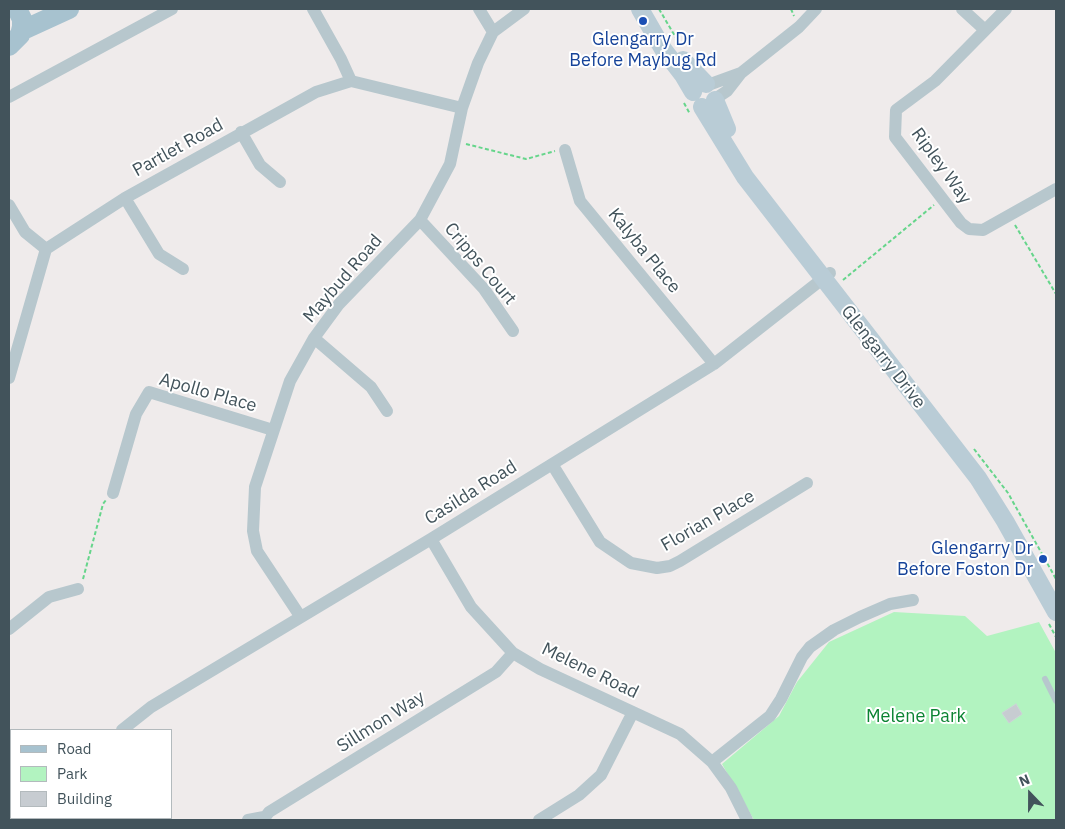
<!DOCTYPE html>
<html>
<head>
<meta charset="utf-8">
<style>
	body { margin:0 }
	#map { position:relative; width:1065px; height:829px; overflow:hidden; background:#efebeb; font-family:"IBM Plex Sans",sans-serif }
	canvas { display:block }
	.frame { position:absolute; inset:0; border:10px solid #42535b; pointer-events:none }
	.legend { position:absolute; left:10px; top:729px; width:162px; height:90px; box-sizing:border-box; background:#fff; border:1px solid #b3babd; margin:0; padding:6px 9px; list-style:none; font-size:15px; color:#42535b }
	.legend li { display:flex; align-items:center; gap:10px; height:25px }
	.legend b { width:25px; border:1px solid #b3babd }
	.north { position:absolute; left:1005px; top:769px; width:50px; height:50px; -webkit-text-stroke:4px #fff; paint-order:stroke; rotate:338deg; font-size:14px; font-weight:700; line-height:20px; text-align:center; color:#42535b }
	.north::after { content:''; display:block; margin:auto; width:18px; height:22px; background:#42535b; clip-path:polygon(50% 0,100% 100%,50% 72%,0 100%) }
</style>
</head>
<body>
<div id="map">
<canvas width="1065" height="829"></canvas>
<div class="frame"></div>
<ul class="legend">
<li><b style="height:6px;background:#a7c2cf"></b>Road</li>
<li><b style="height:14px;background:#b2f3c0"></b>Park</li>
<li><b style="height:14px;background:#c7ccd1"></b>Building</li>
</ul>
<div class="north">N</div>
</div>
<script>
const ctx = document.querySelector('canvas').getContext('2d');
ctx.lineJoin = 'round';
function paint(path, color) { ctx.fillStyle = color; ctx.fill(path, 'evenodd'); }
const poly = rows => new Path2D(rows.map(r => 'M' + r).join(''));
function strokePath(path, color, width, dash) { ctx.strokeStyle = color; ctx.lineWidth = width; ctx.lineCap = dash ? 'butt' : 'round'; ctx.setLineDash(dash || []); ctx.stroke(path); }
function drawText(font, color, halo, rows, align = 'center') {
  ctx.font = font + ' "IBM Plex Sans",sans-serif'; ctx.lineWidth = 4; ctx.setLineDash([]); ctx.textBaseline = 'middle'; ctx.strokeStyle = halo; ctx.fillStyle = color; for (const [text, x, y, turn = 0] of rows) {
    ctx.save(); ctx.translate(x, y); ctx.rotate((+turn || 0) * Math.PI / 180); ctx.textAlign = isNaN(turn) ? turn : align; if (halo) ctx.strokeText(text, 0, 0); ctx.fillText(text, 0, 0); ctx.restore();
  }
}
const green = poly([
	[894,612,965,616,987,636,1039,622,1056,653,1056,820,754,820,722,764,779,716,797,682,829,642]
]);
const building = poly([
	[1016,704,1022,714,1009,723,1002,713,1016,704]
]);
const path = poly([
	[659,9,682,48],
	[791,9,794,16],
	[684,103,690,114],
	[466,144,526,159,555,151],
	[1015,225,1056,294],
	[843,280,934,205],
	[974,449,1008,493,1056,579],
	[83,579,103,504,106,500],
	[1049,624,1056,637]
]);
const service = poly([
	[1045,679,1056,701]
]);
const minor = poly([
	[313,9,341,59,351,81],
	[479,9,493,32],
	[962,9,985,30],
	[1006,9,935,81,896,110,895,137,961,223,969,229,983,230,1056,189],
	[708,85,741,73],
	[9,97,172,9],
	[715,99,727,91,741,73,799,27,816,9],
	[241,132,260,165,280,182],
	[565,150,580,201,714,364],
	[125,198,159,254,183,269],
	[9,205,25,232,46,249],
	[420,220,484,289,513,331],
	[314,338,371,387,387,411],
	[9,378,46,249,125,198,316,92,351,81,462,108],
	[552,464,600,542,631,563,657,568,670,566,680,561,807,483],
	[113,493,136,414,149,392,273,430],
	[431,539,471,607,513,653,540,669,680,734,712,762,731,788,747,820],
	[300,616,257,551,253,531,255,487,290,381,314,338,339,304,420,220,450,164,462,108,478,63,493,32,524,9],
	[9,629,49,597,78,589],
	[122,730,151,707,431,539,714,364,830,273],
	[712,762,770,716,781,699,802,657,810,647,834,630,860,617,890,604,913,600],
	[9,776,11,779],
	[42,818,44,820],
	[248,820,264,817],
	[263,820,269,812,496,672,513,653],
	[539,820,579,795,601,775,633,712]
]);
const secondary = poly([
	[640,9,663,49,683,75,693,92],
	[683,60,706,84],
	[715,100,727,129],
	[702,107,745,177,978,478,1005,521,1056,612]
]);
const primary = poly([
	[21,31,69,9],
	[9,46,20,35,22,27,22,19,17,9]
]);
const markers = [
	[643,21,5,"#1a4fb4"],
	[1043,559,5,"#1a4fb4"]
];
const transitNames = [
	["Glengarry Dr",643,40],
	["Before Maybug Rd",643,61],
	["Glengarry Dr",1033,549,"right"],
	["Before Foston Dr",1033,570,"right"]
];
const streetNames = [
	["Partlet Road",178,148,-29],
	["Ripley Way",941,166,54],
	["Kalyba Place",644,251,51],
	["Cripps Court",480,264,50],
	["Maybud Road",343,279,-49],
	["Glengarry Drive",883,357,52],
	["Apollo Place",208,393,16],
	["Casilda Road",471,493,-32],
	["Florian Place",708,521,-30],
	["Melene Road",590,671,26],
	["Sillmon Way",381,722,-32]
];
const parkNames = [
	["Melene Park",916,717]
];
paint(green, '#b2f3c0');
paint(building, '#c7ccd1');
strokePath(building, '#ced3d8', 1);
strokePath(path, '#66d58b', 2, [4, 2.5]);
strokePath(service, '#b7c7cd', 6);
strokePath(minor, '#b7c7cd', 12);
strokePath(secondary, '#b9ccd6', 18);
strokePath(primary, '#a7c2cf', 20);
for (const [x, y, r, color] of markers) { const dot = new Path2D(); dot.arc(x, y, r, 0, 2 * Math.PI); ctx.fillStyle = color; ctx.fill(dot); strokePath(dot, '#fff', 2); }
drawText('18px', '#164399', '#fff', transitNames);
drawText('18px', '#42535b', '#fff', streetNames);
drawText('18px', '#0b8332', '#fff', parkNames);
</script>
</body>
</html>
